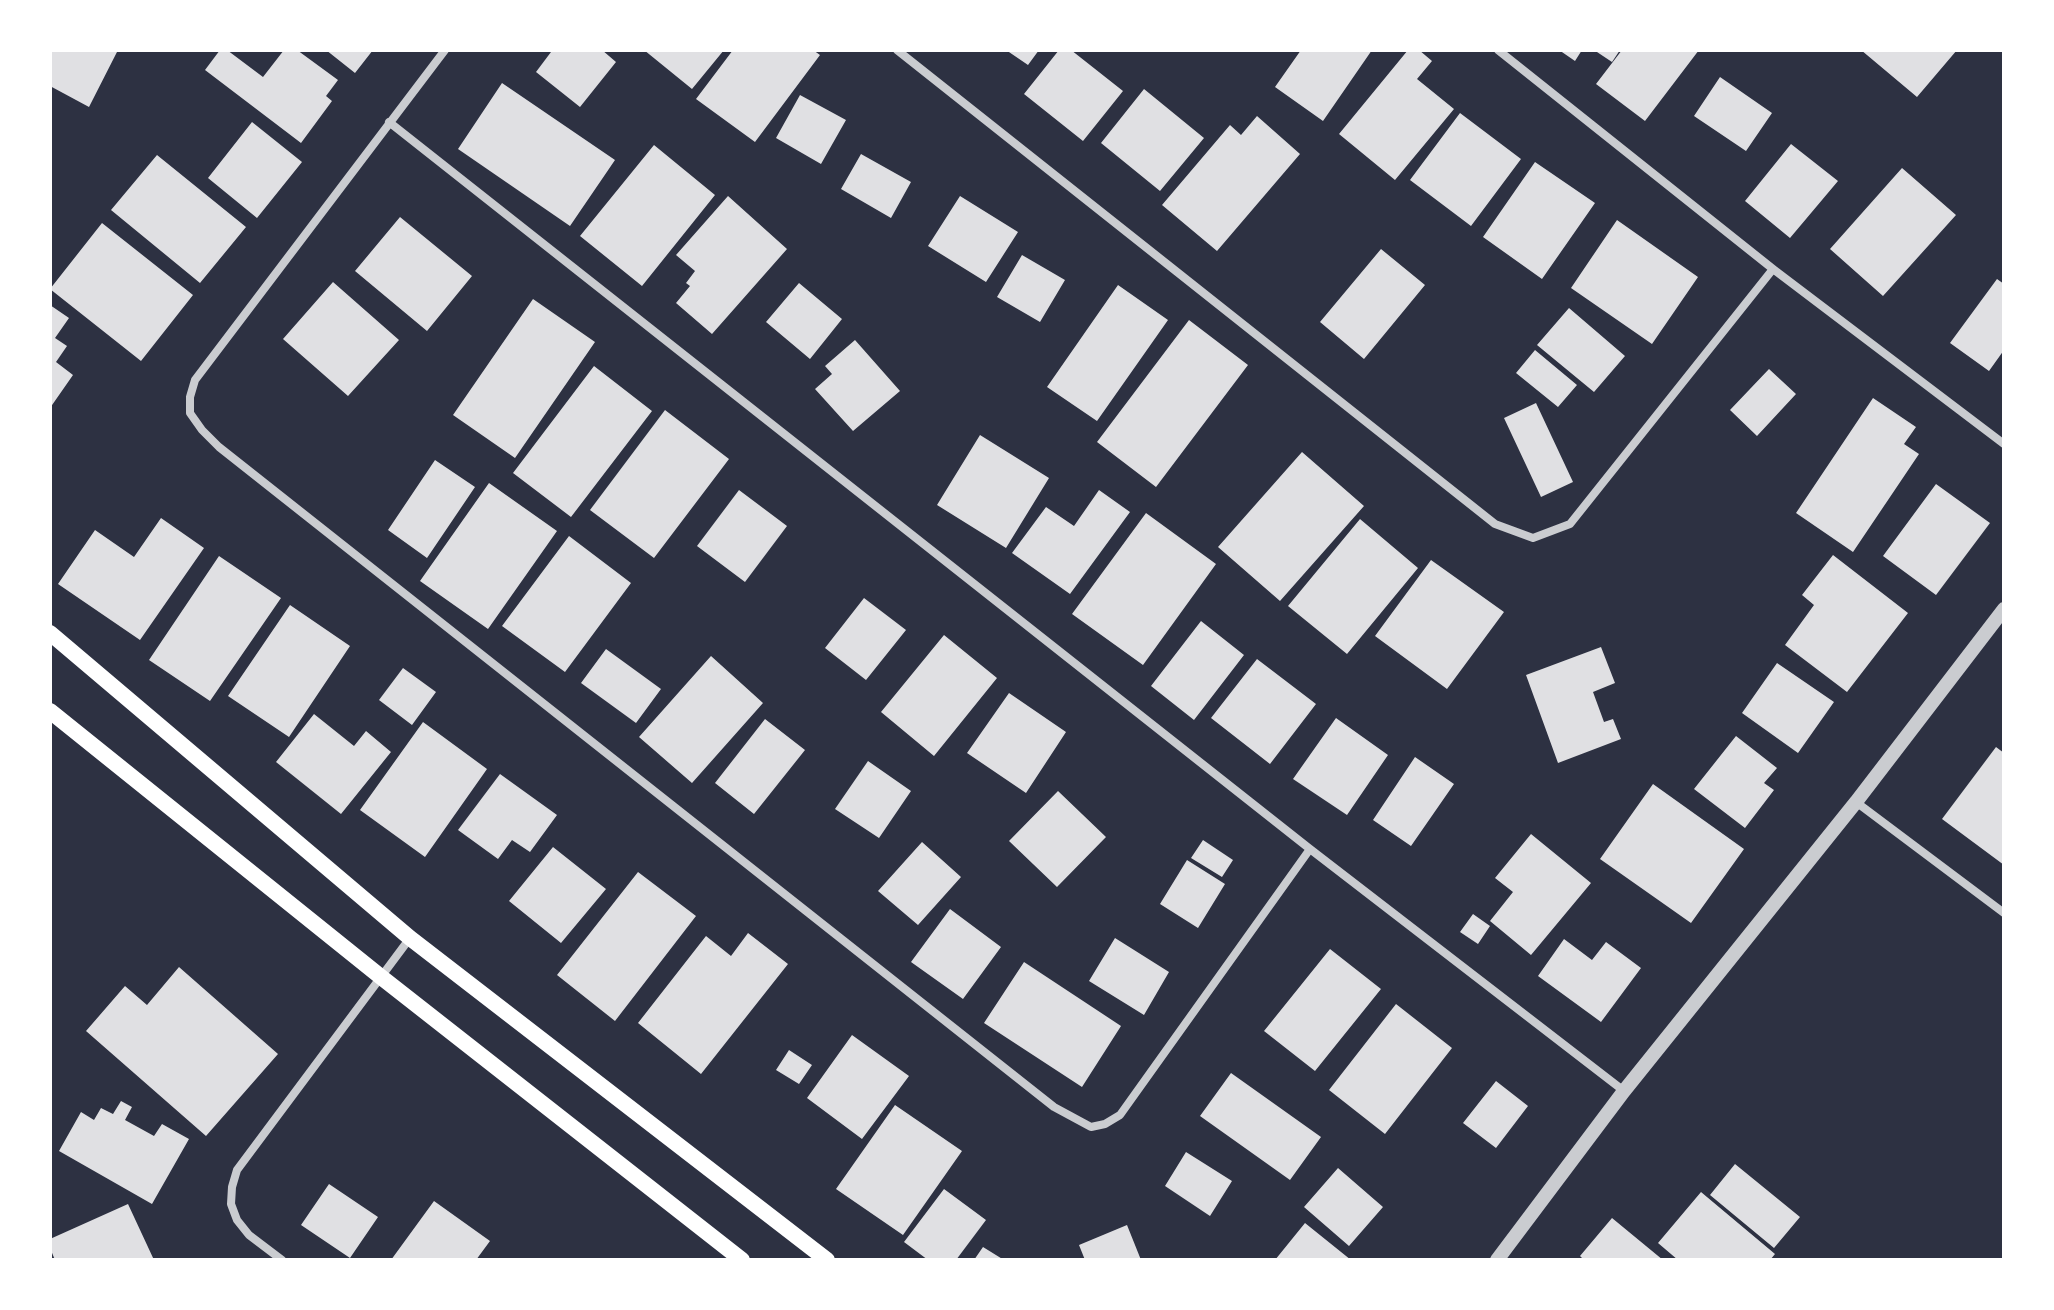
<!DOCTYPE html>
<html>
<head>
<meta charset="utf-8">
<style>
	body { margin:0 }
	#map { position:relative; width:2054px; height:1310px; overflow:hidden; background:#2d3142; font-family:"Archivo Narrow",sans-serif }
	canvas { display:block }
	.frame { position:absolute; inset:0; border:52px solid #fff; pointer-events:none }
</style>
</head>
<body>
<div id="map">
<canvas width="2054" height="1310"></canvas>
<div class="frame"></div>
</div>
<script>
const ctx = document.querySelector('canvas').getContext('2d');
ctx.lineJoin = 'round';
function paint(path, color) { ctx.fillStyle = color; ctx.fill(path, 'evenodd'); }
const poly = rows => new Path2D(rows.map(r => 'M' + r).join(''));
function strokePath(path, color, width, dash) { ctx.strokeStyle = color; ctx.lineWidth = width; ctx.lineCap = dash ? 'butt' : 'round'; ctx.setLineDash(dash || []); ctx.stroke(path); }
const building = poly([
	[50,50,118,50,89,107,50,86],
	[220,50,227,50,263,77,284,50,297,50,338,80,326,96,332,101,301,143,205,70],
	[326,50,373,50,355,73],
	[548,50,602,50,616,62,580,107,536,72,551,52],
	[644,50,724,50,692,89],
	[733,50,813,50,820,55,755,142,696,99],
	[1006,50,1039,50,1028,65],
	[1059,50,1071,50,1123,91,1083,141,1024,94],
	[1301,50,1372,50,1323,121,1275,87],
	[1408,50,1419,50,1432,61,1417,79,1454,109,1395,180,1339,134],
	[1559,50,1582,50,1575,61],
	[1594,50,1620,50,1612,62],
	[1622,50,1699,50,1645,121,1596,84],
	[1861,50,1957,50,1917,97],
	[1720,77,1772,113,1746,151,1694,116],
	[502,83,615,160,570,226,458,149],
	[1144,89,1204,138,1160,191,1101,143],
	[800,95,846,120,821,164,776,138],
	[1460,113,1521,159,1471,226,1410,180],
	[1257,116,1300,154,1217,251,1162,205,1230,125,1241,135],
	[252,122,302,162,257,218,208,178],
	[1791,144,1838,181,1790,238,1745,201],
	[654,145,715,195,642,286,580,236],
	[861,154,911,182,891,218,841,189],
	[157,155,246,227,200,283,111,210],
	[1535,162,1595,203,1542,279,1483,237],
	[1902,168,1956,215,1883,296,1830,249],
	[728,196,787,249,712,334,676,303,690,286,686,283,695,271,676,255],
	[960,196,1018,232,986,282,928,246],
	[400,217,472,276,427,331,355,271],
	[1617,220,1698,277,1652,344,1571,288],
	[102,223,193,295,141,361,50,289],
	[1381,249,1425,285,1364,359,1320,322],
	[1022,255,1065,280,1040,322,997,297],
	[1997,279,2004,284,2004,350,1989,371,1950,343],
	[333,282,399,340,348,396,283,339],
	[799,283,842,319,810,359,766,322],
	[1118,285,1168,320,1097,421,1047,387],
	[533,299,595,342,515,458,453,415],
	[50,305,69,318,55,338,67,346,56,362,73,375,50,408],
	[1569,308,1625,356,1594,392,1537,345],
	[1189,320,1248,365,1156,487,1097,442],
	[855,340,900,391,853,431,815,389,832,374,825,366],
	[1535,350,1577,385,1558,407,1516,373],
	[594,366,652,411,571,517,513,473],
	[1769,369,1796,394,1757,436,1730,410],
	[1873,398,1916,427,1904,444,1919,454,1853,552,1796,513],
	[1536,403,1573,482,1541,497,1504,418],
	[665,410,729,459,654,558,590,510],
	[980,435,1049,478,1006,548,937,505],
	[1302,452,1364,506,1280,601,1218,547],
	[435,460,475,487,427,558,388,530],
	[489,483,557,531,488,629,420,581],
	[1936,484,1990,523,1936,595,1883,556],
	[739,490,787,526,745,582,697,546],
	[1099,490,1130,512,1070,594,1012,553,1046,507,1074,526],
	[1146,513,1216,564,1143,665,1072,614],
	[161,518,204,548,140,640,58,584,95,530,134,557],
	[1360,519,1418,568,1347,654,1288,606],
	[569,536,631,583,565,672,502,626],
	[1833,555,1908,613,1847,692,1785,645,1814,605,1802,595],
	[219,556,281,598,210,701,149,660],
	[1431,560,1504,612,1447,689,1375,636],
	[864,598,906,630,866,680,825,648],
	[290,605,350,646,289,737,228,696],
	[1201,621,1244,655,1194,720,1151,686],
	[944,635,997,678,934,756,881,712],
	[1601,647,1615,683,1593,692,1604,722,1613,719,1621,739,1558,763,1526,675],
	[606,649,661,689,636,723,581,683],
	[711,656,763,703,692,783,639,737],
	[1257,659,1316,704,1270,764,1211,718],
	[1777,663,1834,702,1798,753,1742,713],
	[403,668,436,692,412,725,379,700],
	[1009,693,1066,732,1026,793,967,753],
	[314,714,354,746,366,731,391,752,341,814,276,762],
	[1336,718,1388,755,1347,815,1293,779],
	[765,719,805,750,754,814,715,783],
	[423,722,487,769,425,857,360,810],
	[1736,736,1777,768,1764,783,1774,790,1745,828,1694,789],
	[1996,747,2004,753,2004,865,1942,819],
	[1415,757,1454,784,1411,846,1373,820],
	[868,761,911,791,879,838,835,809],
	[500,774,557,815,530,852,512,840,498,859,458,830],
	[1653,784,1744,849,1691,923,1600,859],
	[1058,791,1106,837,1057,887,1009,841],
	[1531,834,1591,883,1531,955,1490,921,1513,892,1495,878],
	[1203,840,1233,860,1222,877,1191,858],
	[922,842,961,877,918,925,878,891],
	[553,847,606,889,561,943,509,901],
	[1187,860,1225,884,1198,928,1160,904],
	[638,872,696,916,615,1021,557,975],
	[950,909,1001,947,963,999,911,962],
	[1473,914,1490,926,1478,944,1460,932],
	[748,933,788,964,701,1074,638,1023,706,936,731,956],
	[1115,938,1169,972,1144,1015,1089,981],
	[1564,939,1592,960,1606,942,1641,968,1601,1022,1538,976],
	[1330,949,1381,989,1315,1071,1264,1031],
	[1024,962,1121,1026,1082,1087,984,1023],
	[179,967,278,1054,206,1136,86,1031,125,986,147,1005],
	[1396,1004,1452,1048,1385,1134,1329,1090],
	[852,1035,909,1076,862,1139,807,1098],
	[789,1050,812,1065,799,1084,776,1070],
	[1231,1073,1321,1137,1290,1180,1200,1116],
	[1496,1081,1528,1106,1496,1148,1463,1123],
	[121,1101,132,1107,125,1120,154,1136,162,1124,189,1139,152,1204,59,1151,81,1112,94,1120,101,1108,113,1114],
	[895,1105,962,1151,903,1235,836,1189],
	[1186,1152,1232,1181,1210,1216,1165,1186],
	[1735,1164,1800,1217,1774,1248,1710,1195],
	[1338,1168,1383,1207,1349,1246,1304,1207],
	[329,1184,378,1217,350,1258,301,1225],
	[944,1189,986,1220,956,1260,928,1260,904,1242],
	[1701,1192,1775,1254,1770,1260,1678,1260,1658,1243],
	[434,1201,490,1241,476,1260,391,1260],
	[128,1204,154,1260,55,1260,50,1248,50,1239],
	[1612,1218,1663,1260,1584,1260,1580,1256],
	[1305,1223,1351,1260,1275,1260],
	[1127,1225,1141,1260,1085,1260,1079,1245],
	[983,1247,1004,1260,974,1260]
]);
const minor = poly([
	[445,50,195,380,190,397,190,413,202,430,219,447,1054,1107,1091,1127,1105,1124,1120,1115,1310,849],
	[897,50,1495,524,1533,538,1570,524,1773,269],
	[1498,50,1773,269,2004,444],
	[389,122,1310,849,1624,1091],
	[1856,802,2004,913],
	[282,1260,249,1235,237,1220,231,1204,232,1187,237,1170,410,938]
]);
const tertiary = poly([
	[1497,1260,1624,1091,1856,802,2004,609]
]);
const secondary = poly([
	[50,633,410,938,827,1260],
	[50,711,381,977,742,1260]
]);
paint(building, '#e0e0e3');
strokePath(minor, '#caccd0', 8);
strokePath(tertiary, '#caccd0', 14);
strokePath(secondary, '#fff', 16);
</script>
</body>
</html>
